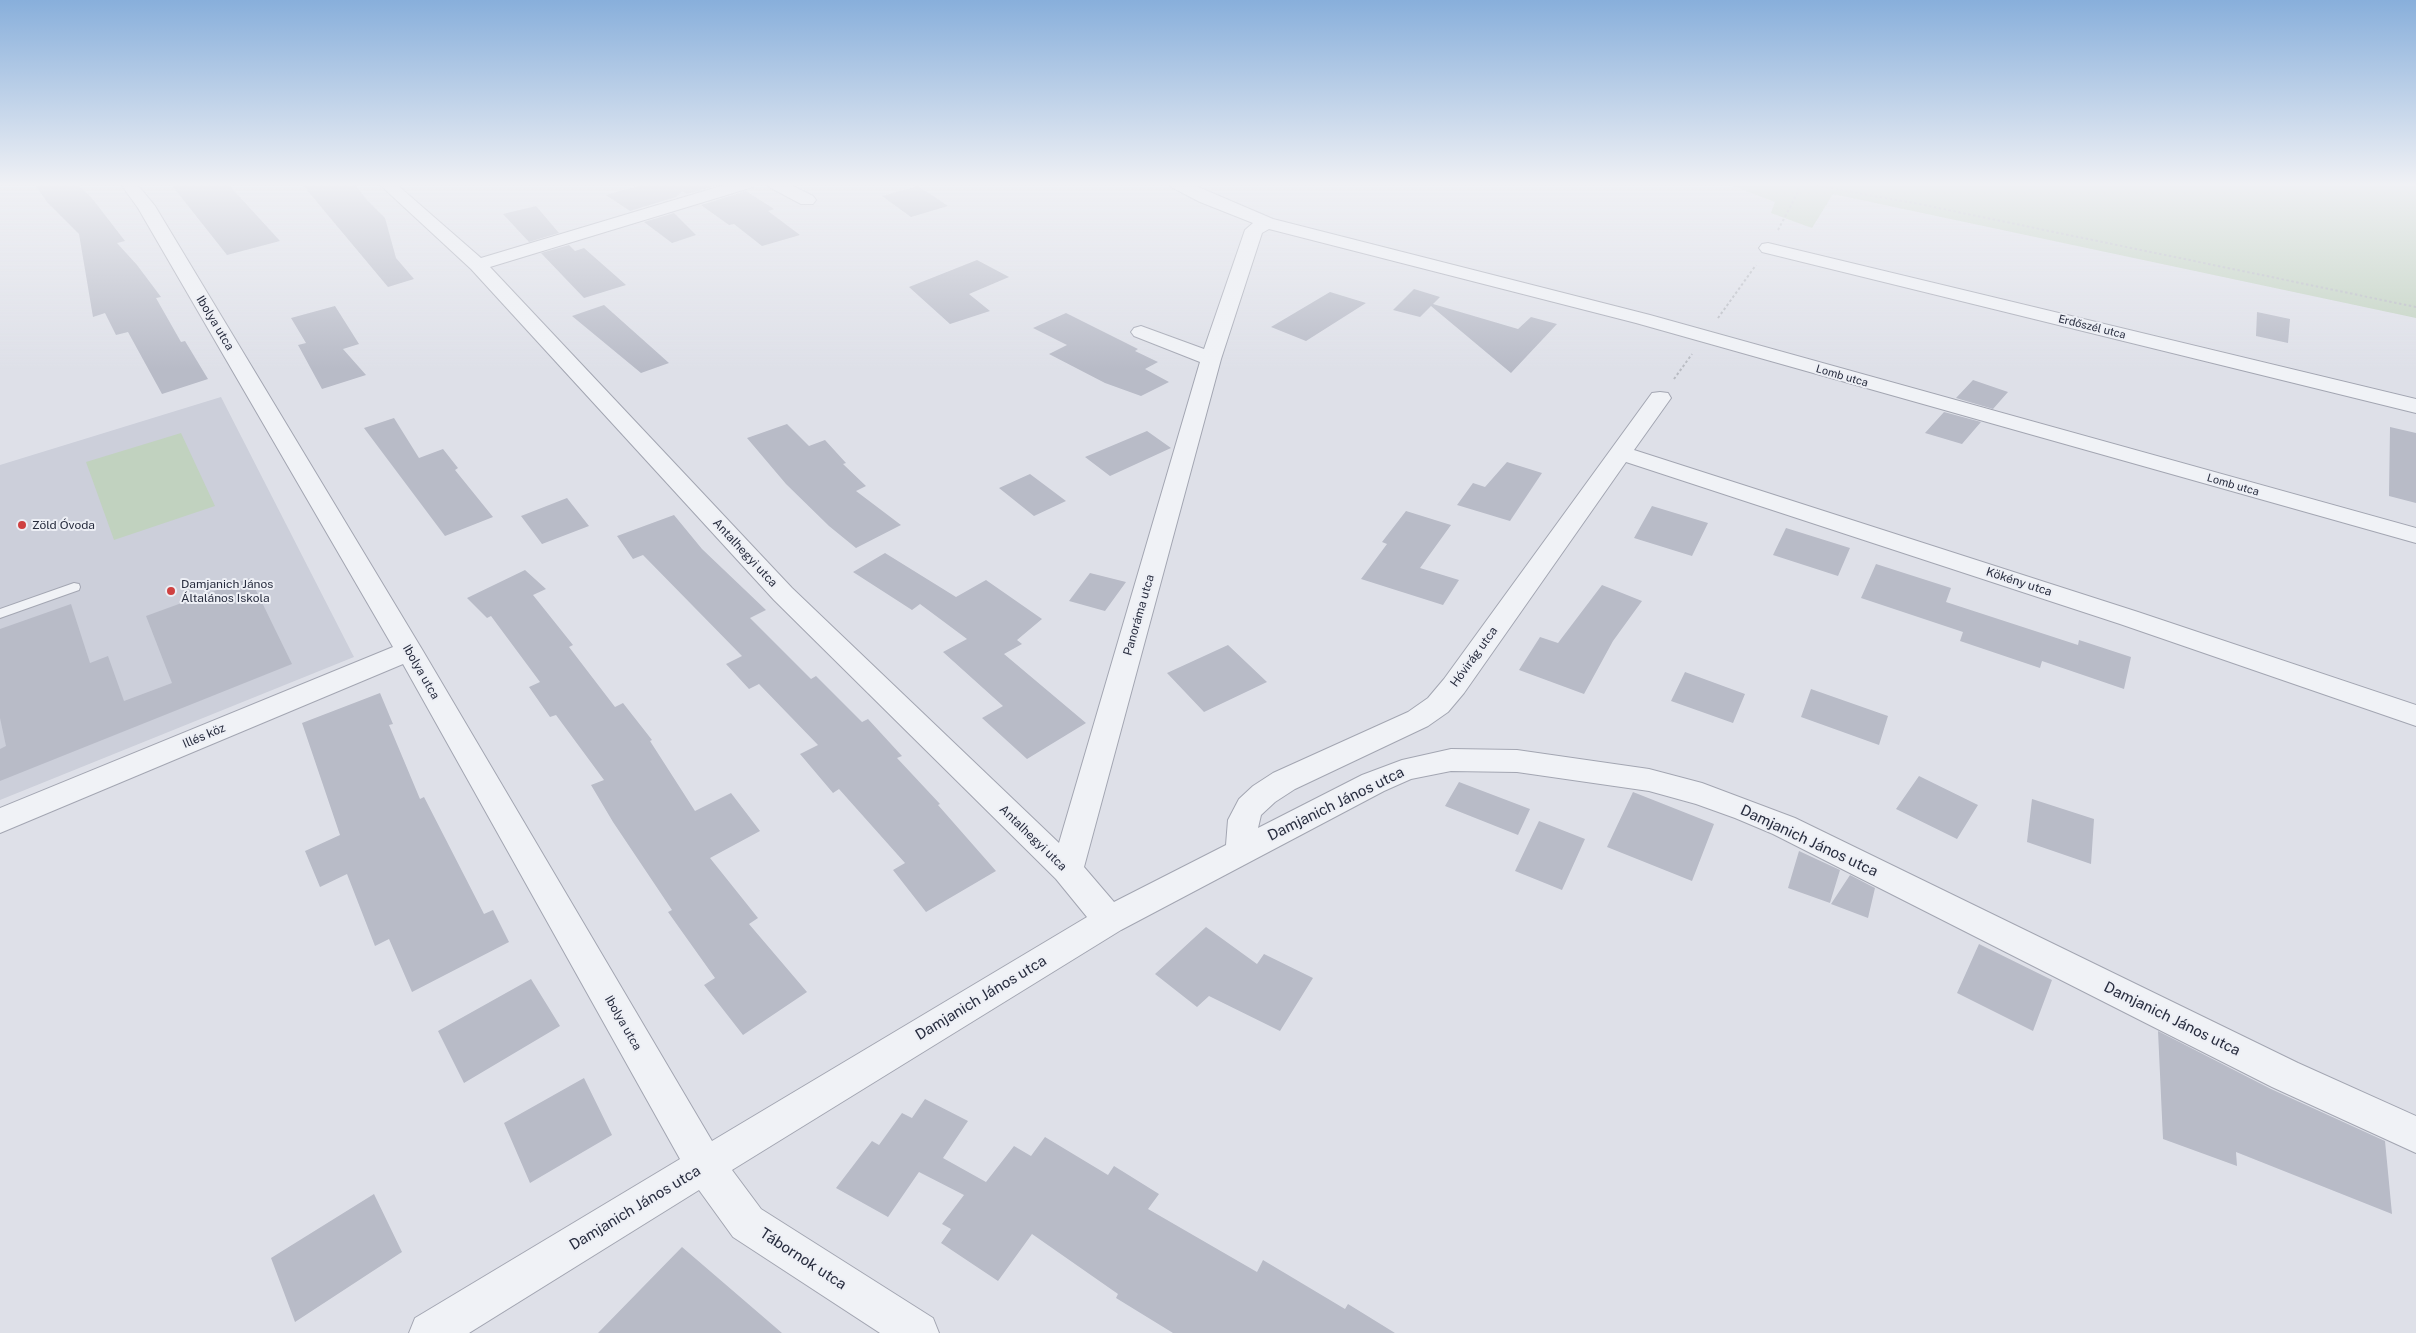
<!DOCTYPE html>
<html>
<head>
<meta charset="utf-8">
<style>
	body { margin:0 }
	canvas { display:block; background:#dee0e8 }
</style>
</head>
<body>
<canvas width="2416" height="1333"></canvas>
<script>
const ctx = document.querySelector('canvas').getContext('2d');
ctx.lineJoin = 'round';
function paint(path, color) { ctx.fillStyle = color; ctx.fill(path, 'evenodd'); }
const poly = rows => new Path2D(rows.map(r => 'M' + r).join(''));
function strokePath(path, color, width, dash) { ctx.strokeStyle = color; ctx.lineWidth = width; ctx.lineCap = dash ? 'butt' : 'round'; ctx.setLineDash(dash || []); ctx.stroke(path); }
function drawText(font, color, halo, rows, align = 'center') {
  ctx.font = font + ' "Public Sans",sans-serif'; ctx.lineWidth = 4; ctx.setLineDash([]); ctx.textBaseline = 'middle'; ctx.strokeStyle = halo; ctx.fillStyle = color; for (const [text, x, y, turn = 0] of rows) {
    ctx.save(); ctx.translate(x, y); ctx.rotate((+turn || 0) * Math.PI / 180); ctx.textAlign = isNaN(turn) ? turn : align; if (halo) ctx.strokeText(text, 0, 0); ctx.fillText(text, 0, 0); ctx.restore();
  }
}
const built = poly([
	[221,397,354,657,0,800,0,465]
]);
const green = poly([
	[1725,183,2416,183,2416,318,1833,194,1812,228,1771,213,1775,202],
	[181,433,215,506,114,540,86,462]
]);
const building = poly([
	[34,183,76,183,91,197,125,241,117,243,137,265,161,297,156,298,181,342,185,341,208,379,162,394,128,332,116,335,105,313,93,317,79,234,47,202],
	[170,183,227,183,280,241,227,255],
	[301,183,354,183,366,199,385,218,396,258,414,279,388,287],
	[648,183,726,183,687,194,682,191,676,197,630,211,606,195],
	[918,186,948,206,911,217,882,196],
	[746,191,774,209,768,211,800,235,762,246,734,224,729,225,701,205],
	[536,206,559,233,529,242,503,214],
	[674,213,696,235,672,243,644,222],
	[569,245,575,251,584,248,626,285,584,298,541,253],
	[977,260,1009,277,969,294,990,311,950,324,909,287],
	[1414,289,1440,297,1433,304,1518,329,1531,317,1557,324,1511,373,1431,306,1420,317,1393,310],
	[1330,292,1366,303,1306,341,1271,327],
	[604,305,669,363,641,373,572,316],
	[335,306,359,344,343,349,366,375,322,389,298,345,306,343,291,318],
	[2257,312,2290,319,2288,343,2256,336],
	[1066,313,1138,349,1135,351,1158,362,1145,369,1169,382,1141,396,1105,383,1049,354,1067,345,1033,328],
	[1973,380,2008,392,1993,409,1956,398],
	[1944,412,1981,422,1962,444,1925,433],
	[394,418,419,458,443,449,458,468,455,470,493,517,445,536,364,428],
	[787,424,809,446,825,440,846,463,843,464,866,486,856,491,901,525,856,548,829,526,786,484,747,438],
	[2390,427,2416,433,2416,503,2389,496],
	[1147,431,1171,448,1110,476,1085,457],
	[1507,462,1542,473,1510,521,1457,505,1473,483,1485,487],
	[1030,474,1066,501,1034,516,999,488],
	[567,498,589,526,542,544,521,516],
	[1652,506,1708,523,1692,556,1634,538],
	[1406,511,1451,525,1420,568,1459,580,1443,605,1361,579,1387,544,1382,542],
	[674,515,702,549,766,610,750,618,811,679,816,676,862,722,868,719,902,756,897,758,940,804,938,805,996,871,926,912,893,870,905,863,839,789,833,793,800,754,818,745,759,684,749,689,726,664,742,656,643,555,633,559,617,536],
	[1786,528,1850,548,1838,576,1773,555],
	[885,553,956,597,986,580,1042,619,1017,640,1022,644,1004,654,1086,723,1027,759,982,718,1003,706,943,652,967,639,920,604,912,610,853,572],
	[1876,564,1951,588,1946,602,2078,645,2079,640,2131,657,2124,689,2042,661,2040,668,1960,641,1963,632,1861,598],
	[525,570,546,589,533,595,573,645,569,647,615,707,623,703,652,740,650,741,695,811,731,793,760,831,710,858,758,918,749,924,807,992,743,1035,704,985,715,978,668,912,672,910,613,822,591,785,604,780,556,715,550,717,529,687,540,682,491,616,487,618,467,598],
	[1090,573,1126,582,1105,611,1069,601],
	[250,578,292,664,0,781,0,749,6,746,0,718,0,629,71,604,90,663,108,656,124,701,172,683,146,616],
	[1602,585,1642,601,1613,641,1584,694,1519,670,1540,637,1558,643],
	[1228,645,1267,682,1204,712,1167,673],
	[1685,672,1745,694,1733,723,1671,701],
	[1811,689,1888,716,1879,745,1801,717],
	[380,693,393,724,389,725,420,799,424,797,484,914,493,910,509,942,412,992,389,939,375,946,347,874,320,887,305,851,340,835,302,723],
	[1919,776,1978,805,1957,839,1896,809],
	[1459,782,1530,809,1518,835,1445,806],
	[1633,792,1714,824,1692,881,1607,847],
	[2032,799,2094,819,2091,864,2027,842],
	[1539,821,1585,839,1562,890,1515,871],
	[1799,851,1840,870,1830,903,1788,888],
	[1850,875,1875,888,1868,918,1831,904],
	[1206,927,1257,964,1264,954,1313,978,1280,1031,1209,996,1197,1007,1155,974],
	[1979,944,2052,980,2033,1031,1957,993],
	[531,979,560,1026,464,1083,438,1031],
	[2158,1031,2271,1089,2385,1141,2392,1214,2236,1152,2237,1166,2163,1139],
	[584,1078,612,1135,530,1183,504,1123],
	[925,1099,968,1121,943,1158,986,1182,1014,1146,1031,1156,1045,1137,1108,1175,1114,1166,1159,1194,1148,1209,1257,1272,1263,1260,1345,1309,1348,1304,1395,1333,1173,1333,1116,1298,1118,1294,1032,1234,998,1281,941,1243,951,1229,942,1224,964,1195,919,1172,888,1217,836,1188,872,1141,879,1145,902,1113,912,1118],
	[374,1194,402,1252,295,1322,271,1258],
	[682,1247,782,1333,598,1333]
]);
const path = poly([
	[1801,183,1919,204,2416,307],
	[1778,230,1799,190,1794,183],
	[1718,318,1756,265],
	[1674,379,1692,354]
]);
const lane = poly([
	[74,583,79,584,80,587,79,590,0,618,0,609,74,583]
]);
const street = poly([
	[120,183,136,183,155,206,423,651,712,1141,1087,917,1056,879,774,600,471,269,378,183,395,183,481,258,731,183,755,183,753,187,490,267,792,588,1059,843,1200,362,1134,336,1131,332,1134,328,1141,326,1204,349,1245,230,1253,223,1200,202,1171,187,1169,183,1189,183,1273,219,1650,315,2416,528,2416,543,1636,323,1269,229,1262,233,1221,359,1084,867,1114,902,1226,845,1228,820,1239,799,1253,786,1273,773,1408,712,1428,698,1444,679,1652,393,1660,392,1668,393,1671,398,1634,450,2138,612,2416,705,2416,726,2120,624,1626,462,1464,693,1448,712,1428,726,1295,789,1275,802,1261,815,1258,828,1362,775,1402,760,1451,749,1517,750,1649,769,1702,783,1795,818,2298,1063,2416,1116,2416,1153,2272,1087,1773,834,1735,818,1696,804,1649,791,1517,772,1451,771,1411,779,1384,791,1121,930,732,1170,761,1209,933,1318,939,1333,880,1333,733,1237,699,1190,469,1333,409,1333,415,1318,680,1159,403,664,0,833,0,808,393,647,138,208,120,183],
	[767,183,787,183,813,196,816,200,813,204,801,204,769,187,767,183],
	[1768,243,2416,399,2416,413,1762,252,1759,248,1762,244,1768,243]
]);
const markers = [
	[22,525,5,"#cf4141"],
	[171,591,5,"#cf4141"]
];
const farStreetnames = [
	["Erdőszél utca",2092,327,14],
	["Lomb utca",1842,376,16],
	["Lomb utca",2233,485,16]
];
const streetNames = [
	["Ibolya utca",215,323,59],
	["Antalhegyi utca",745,553,47],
	["Kökény utca",2019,582,18],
	["Panoráma utca",1139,615,-74],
	["Hóvirág utca",1474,657,-54],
	["Ibolya utca",421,672,60],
	["Illés köz",204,736,-23],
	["Antalhegyi utca",1033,838,44],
	["Ibolya utca",623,1023,60]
];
const poiNames = [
	["Zöld Óvoda",32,525],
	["Damjanich János",181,584],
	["Általános Iskola",181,598]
];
const nearStreetnames = [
	["Damjanich János utca",1336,804,-26],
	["Damjanich János utca",1809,841,25],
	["Damjanich János utca",981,998,-31],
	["Damjanich János utca",2172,1019,26],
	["Damjanich János utca",635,1208,-31],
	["Tábornok utca",803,1259,33]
];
paint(built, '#cccfda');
paint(green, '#c1d2bf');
paint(building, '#b8bbc7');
strokePath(lane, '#a3a6b2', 2);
strokePath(street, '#a3a6b2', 2);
strokePath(path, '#b8bbc2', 2, [2.5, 2.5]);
paint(lane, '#f0f2f6');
paint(street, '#f0f2f6');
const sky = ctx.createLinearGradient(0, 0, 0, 369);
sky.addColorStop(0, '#88afdb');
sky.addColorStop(0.5, '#f0f1f5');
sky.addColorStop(1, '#f0f1f500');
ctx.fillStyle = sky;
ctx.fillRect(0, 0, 2416, 369);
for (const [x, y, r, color] of markers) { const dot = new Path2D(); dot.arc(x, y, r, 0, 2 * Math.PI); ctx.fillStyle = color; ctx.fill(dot); strokePath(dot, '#edeff5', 2); }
drawText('11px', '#272c3e', '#edeff5', farStreetnames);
drawText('12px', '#272c3e', '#edeff5', streetNames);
drawText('12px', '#272c3e', '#edeff5', poiNames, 'left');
drawText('15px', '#272c3e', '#edeff5', nearStreetnames);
</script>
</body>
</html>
